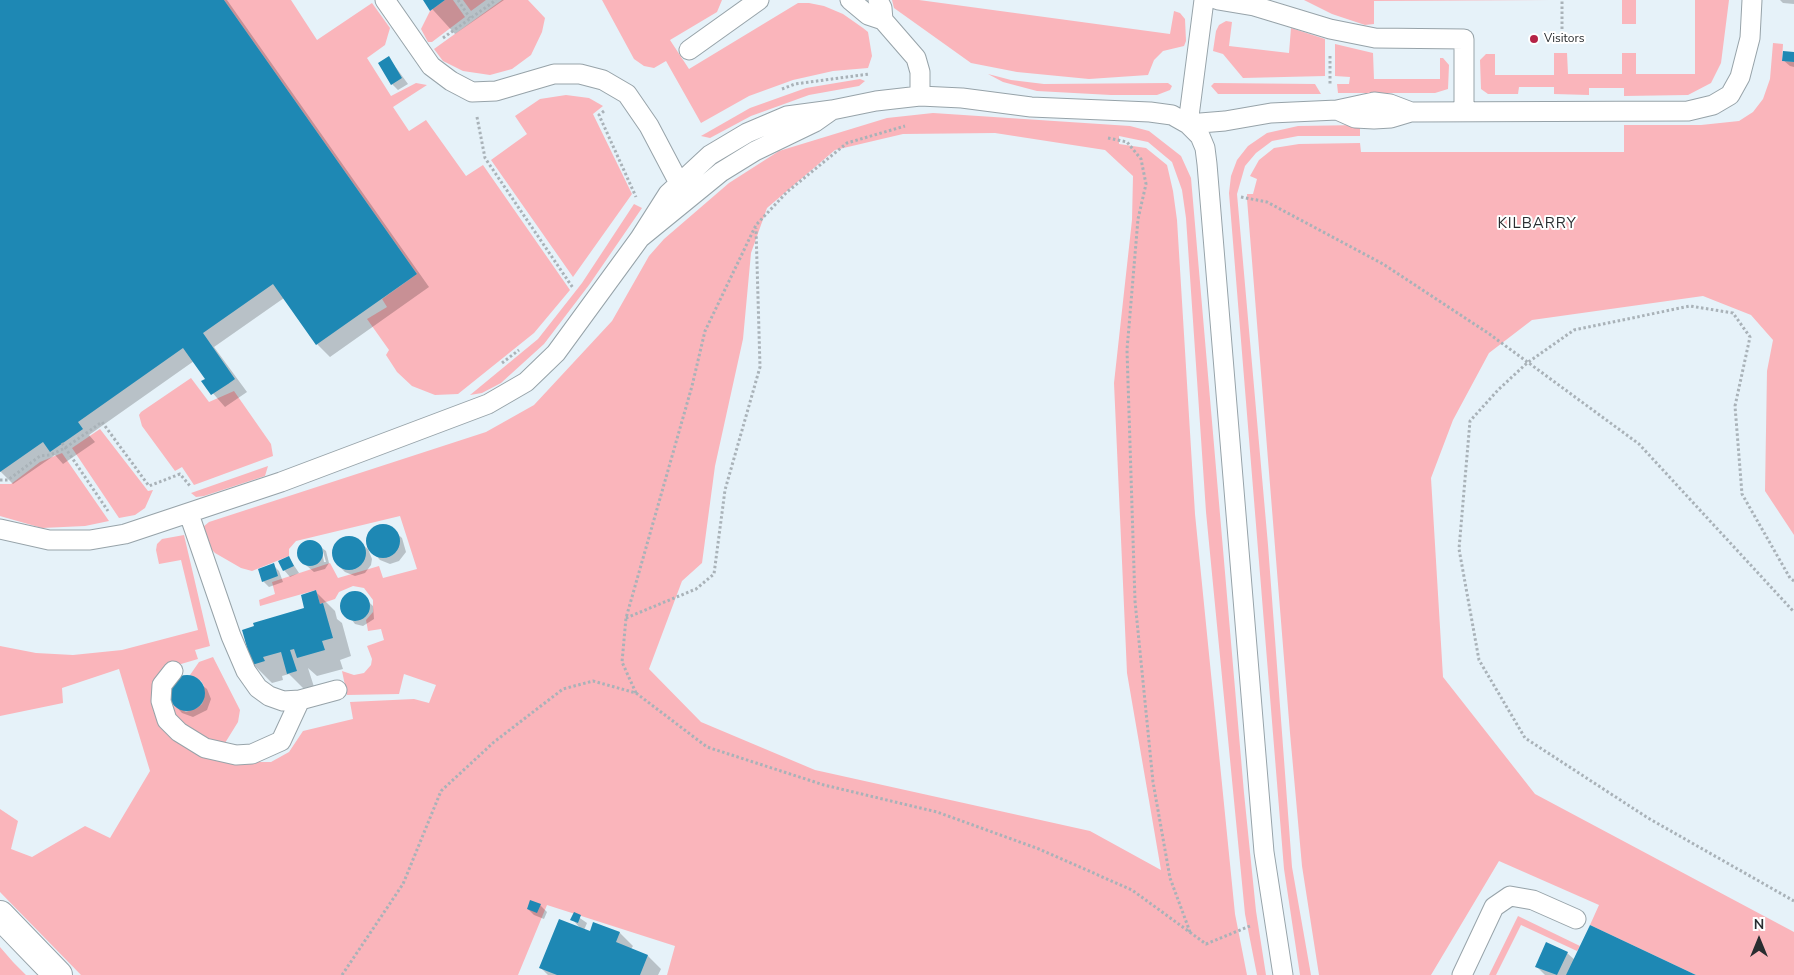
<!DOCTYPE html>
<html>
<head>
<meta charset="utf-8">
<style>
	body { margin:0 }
	#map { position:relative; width:1794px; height:975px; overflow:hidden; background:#e6f2f9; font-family:"Nunito Sans",sans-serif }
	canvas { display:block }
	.north { position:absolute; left:1734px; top:915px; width:50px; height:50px; -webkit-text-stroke:4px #fff; paint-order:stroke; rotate:0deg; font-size:14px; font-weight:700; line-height:20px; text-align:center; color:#292d30 }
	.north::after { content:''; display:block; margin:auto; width:18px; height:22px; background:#292d30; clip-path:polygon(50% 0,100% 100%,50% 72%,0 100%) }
</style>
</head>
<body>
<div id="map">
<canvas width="1794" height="975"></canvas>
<div class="north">N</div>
</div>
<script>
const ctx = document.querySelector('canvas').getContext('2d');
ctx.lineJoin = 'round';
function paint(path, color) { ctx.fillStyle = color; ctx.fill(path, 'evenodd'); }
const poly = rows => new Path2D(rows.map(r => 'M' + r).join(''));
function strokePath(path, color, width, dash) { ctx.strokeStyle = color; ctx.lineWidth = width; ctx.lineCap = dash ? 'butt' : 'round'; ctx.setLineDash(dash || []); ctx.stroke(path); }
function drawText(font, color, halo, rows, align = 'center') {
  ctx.font = font + ' "Nunito Sans",sans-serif'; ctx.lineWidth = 4; ctx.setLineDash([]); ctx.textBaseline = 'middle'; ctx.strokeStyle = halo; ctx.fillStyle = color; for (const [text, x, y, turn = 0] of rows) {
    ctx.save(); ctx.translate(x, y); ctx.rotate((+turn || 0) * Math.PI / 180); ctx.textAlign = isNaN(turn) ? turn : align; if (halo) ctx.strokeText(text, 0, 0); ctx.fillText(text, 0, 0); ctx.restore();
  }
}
const green = poly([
	[224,0,291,0,317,40,372,3,390,28,385,45,367,58,391,96,416,83,427,85,393,107,409,131,426,120,466,176,483,165,570,290,534,333,458,394,435,395,412,386,397,372,386,355,389,350,367,319,387,307,382,299,417,274],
	[445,0,453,0,465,17,432,42,428,42,421,29,430,11],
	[463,0,486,0,471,11],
	[502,0,528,0,545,18,542,32,531,55,512,69,490,75,463,71,443,61,434,49],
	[602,0,722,0,717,12,670,40,689,69,798,3,809,3,824,6,843,14,863,28,868,32,872,56,868,68,833,71,793,80,749,96,701,123,666,61,654,68,644,66,634,59],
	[892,0,919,0,1170,34,1174,11,1180,13,1185,19,1186,41,1184,46,1163,51,1154,60,1148,75,1089,79,1017,72,971,63,894,8],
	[1304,0,1550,0,1374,1,1374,24,1365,25,1332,14],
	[1622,0,1636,0,1636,24,1622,24],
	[1695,0,1729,0,1721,63,1711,83,1688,95,1624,96,1624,88,1589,88,1589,95,1554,94,1554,87,1519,87,1518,94,1488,94,1481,89,1480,60,1486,54,1495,54,1495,75,1554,75,1554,53,1567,53,1568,74,1622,74,1622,53,1636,53,1636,74,1695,74],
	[1226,21,1232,22,1229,46,1289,53,1291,28,1325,39,1325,76,1243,78,1223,54,1213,51,1216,31,1219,25],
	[1773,43,1783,44,1782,61,1794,62,1794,535,1765,491,1767,371,1773,340,1751,315,1703,296,1532,320,1489,353,1453,420,1431,478,1443,677,1535,794,1794,932,1794,975,1696,975,1590,925,1599,905,1499,861,1431,975,1319,975,1302,866,1290,733,1247,199,1247,194,1253,194,1257,179,1250,176,1259,160,1274,148,1299,144,1360,143,1361,152,1624,152,1624,125,1701,125,1739,121,1753,112,1763,99,1770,79],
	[1335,44,1373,53,1374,79,1440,79,1440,58,1443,58,1449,65,1448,89,1435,93,1338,93,1337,84,1349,84,1350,77,1335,76],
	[988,74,1011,80,1044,84,1168,83,1172,86,1170,90,1157,95,1111,95,1037,91,1003,82],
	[860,79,865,81,859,86,809,95,751,116,710,138,701,136,750,108,806,88],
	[1214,83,1315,84,1321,94,1218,94,1211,86],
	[566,95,589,98,603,106,593,114,632,194,573,277,491,160,527,134,515,116,540,99],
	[933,113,1130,126,1149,131,1181,156,1191,178,1244,793,1256,911,1266,975,1257,975,1245,914,1206,512,1186,218,1182,190,1172,162,1148,142,1119,136,1119,144,1146,148,1167,165,1173,191,1177,220,1195,514,1235,914,1247,975,667,975,675,946,547,905,518,975,81,975,0,892,0,809,18,821,11,849,32,857,85,826,110,838,150,771,119,669,62,688,63,703,0,716,0,646,36,653,73,655,122,650,198,630,181,560,159,564,156,550,157,544,162,539,184,535,210,646,195,650,198,659,164,669,154,680,152,699,161,724,235,762,271,762,289,752,303,731,353,719,350,702,414,699,429,703,436,685,404,674,399,694,347,695,342,671,354,675,364,673,371,665,372,659,367,646,384,640,381,629,368,631,366,620,373,612,373,600,364,588,353,586,339,592,335,599,320,604,316,590,260,606,259,600,275,594,272,582,330,563,338,578,379,566,383,578,417,569,400,516,296,541,289,549,289,556,252,571,241,568,215,553,207,545,203,527,209,522,486,432,534,405,612,321,649,256,664,239,729,183,779,151,887,118],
	[995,133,1105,150,1133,176,1132,220,1114,383,1127,673,1161,870,1090,831,815,770,701,722,649,669,682,581,702,563,715,466,743,339,751,253,767,208,835,150,903,134],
	[1360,125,1360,136,1298,136,1272,141,1256,153,1245,166,1237,194,1268,545,1292,867,1311,975,1300,975,1284,869,1229,193,1231,176,1237,160,1248,146,1267,133,1298,126],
	[634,204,642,208,589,285,544,344,501,383,482,393,470,395,538,339,582,283],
	[191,378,209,402,234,391,271,444,273,456,194,485,182,467,175,471,142,426,139,415,141,412],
	[100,429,148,491,153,490,145,508,135,515,119,518,72,448],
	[62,453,109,521,85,526,42,528,0,516,0,484,11,484,40,462],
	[268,466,265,476,204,496,196,497,191,493],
	[213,657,240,710,238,722,225,743,213,742,189,731,174,713,171,703,186,712,197,708,202,704,204,699,204,686,201,681,190,675,199,662],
	[1518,916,1580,946,1577,951,1521,925,1496,975,1489,975],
	[0,947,13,962,26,975,0,975]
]);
const shadow = poly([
	[0,0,227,0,429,287,330,357,317,344,284,298,214,347,247,392,225,407,203,382,207,379,194,361,89,435,95,442,63,464,55,455,13,484,0,471],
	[424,0,504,0,455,34],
	[1780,0,1794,0,1794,4,1783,3],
	[1794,53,1794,67,1790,66,1783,60],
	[389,58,408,84,398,90,392,84],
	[381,525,391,528,402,538,406,552,399,561,390,564,380,560,370,549,368,539,372,530],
	[352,537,368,549,372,559,371,565,365,573,355,576,345,572,338,565,333,551,337,542],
	[312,541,321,546,324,562,326,562,322,548,326,551,329,563,325,569,314,572,300,560,298,552,301,545],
	[289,558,299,573,290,577,284,570],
	[273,565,279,571,283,582,269,587,263,581],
	[316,592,335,611,337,619,342,623,351,656,340,660,343,669,317,676,308,668,315,690,307,692,289,674,282,676,283,680,272,683,253,664,306,609],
	[350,593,359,593,373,606,374,619,363,626,355,624,341,606,343,598],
	[190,676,207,689,211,699,207,710,193,717,182,713,172,702,169,691,174,681,179,678],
	[540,905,547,912,544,919,534,915,528,909],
	[574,914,587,923,584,930,591,933,594,923,620,933,633,946,631,949,648,956,661,969,658,975,548,975,541,968,582,930,572,919],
	[1567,953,1575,960,1693,975,1545,975,1537,967]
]);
const building = poly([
	[0,0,224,0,417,274,316,345,273,284,203,333,235,379,228,384,211,395,201,381,205,379,183,348,78,422,83,429,50,452,43,442,0,472],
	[423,0,445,0,430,11],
	[1783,51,1794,52,1794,62,1782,61],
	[389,56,402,78,391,85,378,63],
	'366 541a17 17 0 1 1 34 0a17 17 0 1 1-34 0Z',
	'332 553a17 17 0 1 1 34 0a17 17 0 1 1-34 0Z',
	'297 553a13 13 0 1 1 26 0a13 13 0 1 1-26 0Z',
	[289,556,294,566,283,571,278,561],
	[274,563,278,576,262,582,258,569],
	[316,590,320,604,323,603,333,638,322,641,325,650,297,658,294,649,290,650,297,671,287,674,281,652,263,657,265,661,252,665,242,630,254,626,253,623,304,608,301,595],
	'340 606a15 15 0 1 1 30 0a15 15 0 1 1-30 0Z',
	'169 693a18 18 0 1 1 36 0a18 18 0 1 1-36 0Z',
	[530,900,541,904,537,913,527,909],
	[574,912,581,915,578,923,570,920],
	[559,919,590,931,593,922,620,932,616,942,648,955,640,975,557,975,539,968],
	[1590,925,1696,975,1566,975],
	[1546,942,1568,952,1557,975,1535,967]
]);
const path = poly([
	[458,0,470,18],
	[443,38,496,0],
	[1562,39,1562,0],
	[1330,56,1330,85],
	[782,89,795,84,869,74],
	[604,111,599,115,636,197],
	[477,117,485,158,573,288],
	[1108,138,1127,142,1141,159,1146,184,1138,219,1127,350,1135,601,1153,782,1170,878,1190,932],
	[1241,197,1267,202,1383,264,1488,333,1639,444,1794,612],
	[502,363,519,350],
	[62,443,108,511],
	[0,480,8,480,40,456,50,455,65,448,102,422,149,486,180,474,190,486],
	[1794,581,1790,578,1742,494,1735,406,1750,337,1733,313,1690,306,1574,330,1527,363,1498,390,1470,421,1459,549,1479,660,1525,738,1648,818,1794,901],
	[626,618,696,589,714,574,725,490,760,367,756,228],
	[636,693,622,662,626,618,692,386,705,331,756,225,787,192,847,143,905,126],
	[342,975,403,884,441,791,494,742,563,689,593,681,636,693,707,747,824,785,937,812,1039,849,1132,890,1206,944,1250,926]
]);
const lane = poly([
	[385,0,431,66,451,81,472,92,496,91,554,74,580,74,603,80,627,94,649,126,679,183],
	[850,0,868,15,883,20,882,8,878,0],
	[1204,0,1188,124,1225,121,1271,113,1337,110],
	[1218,0,1254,6,1330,29,1375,38,1464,39,1464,112],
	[883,20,916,58,920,72,920,96],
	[689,50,759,0],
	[1374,102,1390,104,1411,112,1391,118,1374,119,1355,118,1337,110,1374,102],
	[832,110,876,101,920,96,962,98,1031,107,1150,112,1172,115,1188,124,1200,136,1205,148,1207,164,1264,852,1283,975],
	[832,110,815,122,755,151,721,172,640,238,668,194,710,155,747,133,787,116,832,110],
	[1411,112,1688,111,1713,105,1730,95,1740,77,1750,38,1752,0],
	[189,514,231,636,246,671,258,688,269,696,283,701,300,700,337,690],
	[0,529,49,540,90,540,125,534,281,482,488,404,526,382,556,353,640,238],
	[173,671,162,685,161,701,167,720,179,732,205,748,236,755,252,754,281,741,300,700],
	[1462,975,1494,907,1510,896,1533,900,1576,919]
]);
const secondary = poly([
	[0,915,58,975]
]);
const markers = [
	[1534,39,5,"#b52346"]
];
const poiNames = [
	["Visitors",1544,39]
];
const quarterNames = [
	["KILBARRY",1537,224]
];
paint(green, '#fab5bb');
paint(shadow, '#0003');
paint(building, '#1e88b4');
strokePath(lane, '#97a3a9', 21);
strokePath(secondary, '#97a3a9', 30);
strokePath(path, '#a9b2b8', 3, [2.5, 2.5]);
strokePath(lane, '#fff', 19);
strokePath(secondary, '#fff', 28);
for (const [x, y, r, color] of markers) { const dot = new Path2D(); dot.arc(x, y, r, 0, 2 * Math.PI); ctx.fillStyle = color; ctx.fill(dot); strokePath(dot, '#fff', 2); }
drawText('12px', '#292d30', '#fff', poiNames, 'left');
ctx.letterSpacing = '1px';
drawText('15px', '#292d30', '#fff', quarterNames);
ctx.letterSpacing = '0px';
</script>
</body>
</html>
